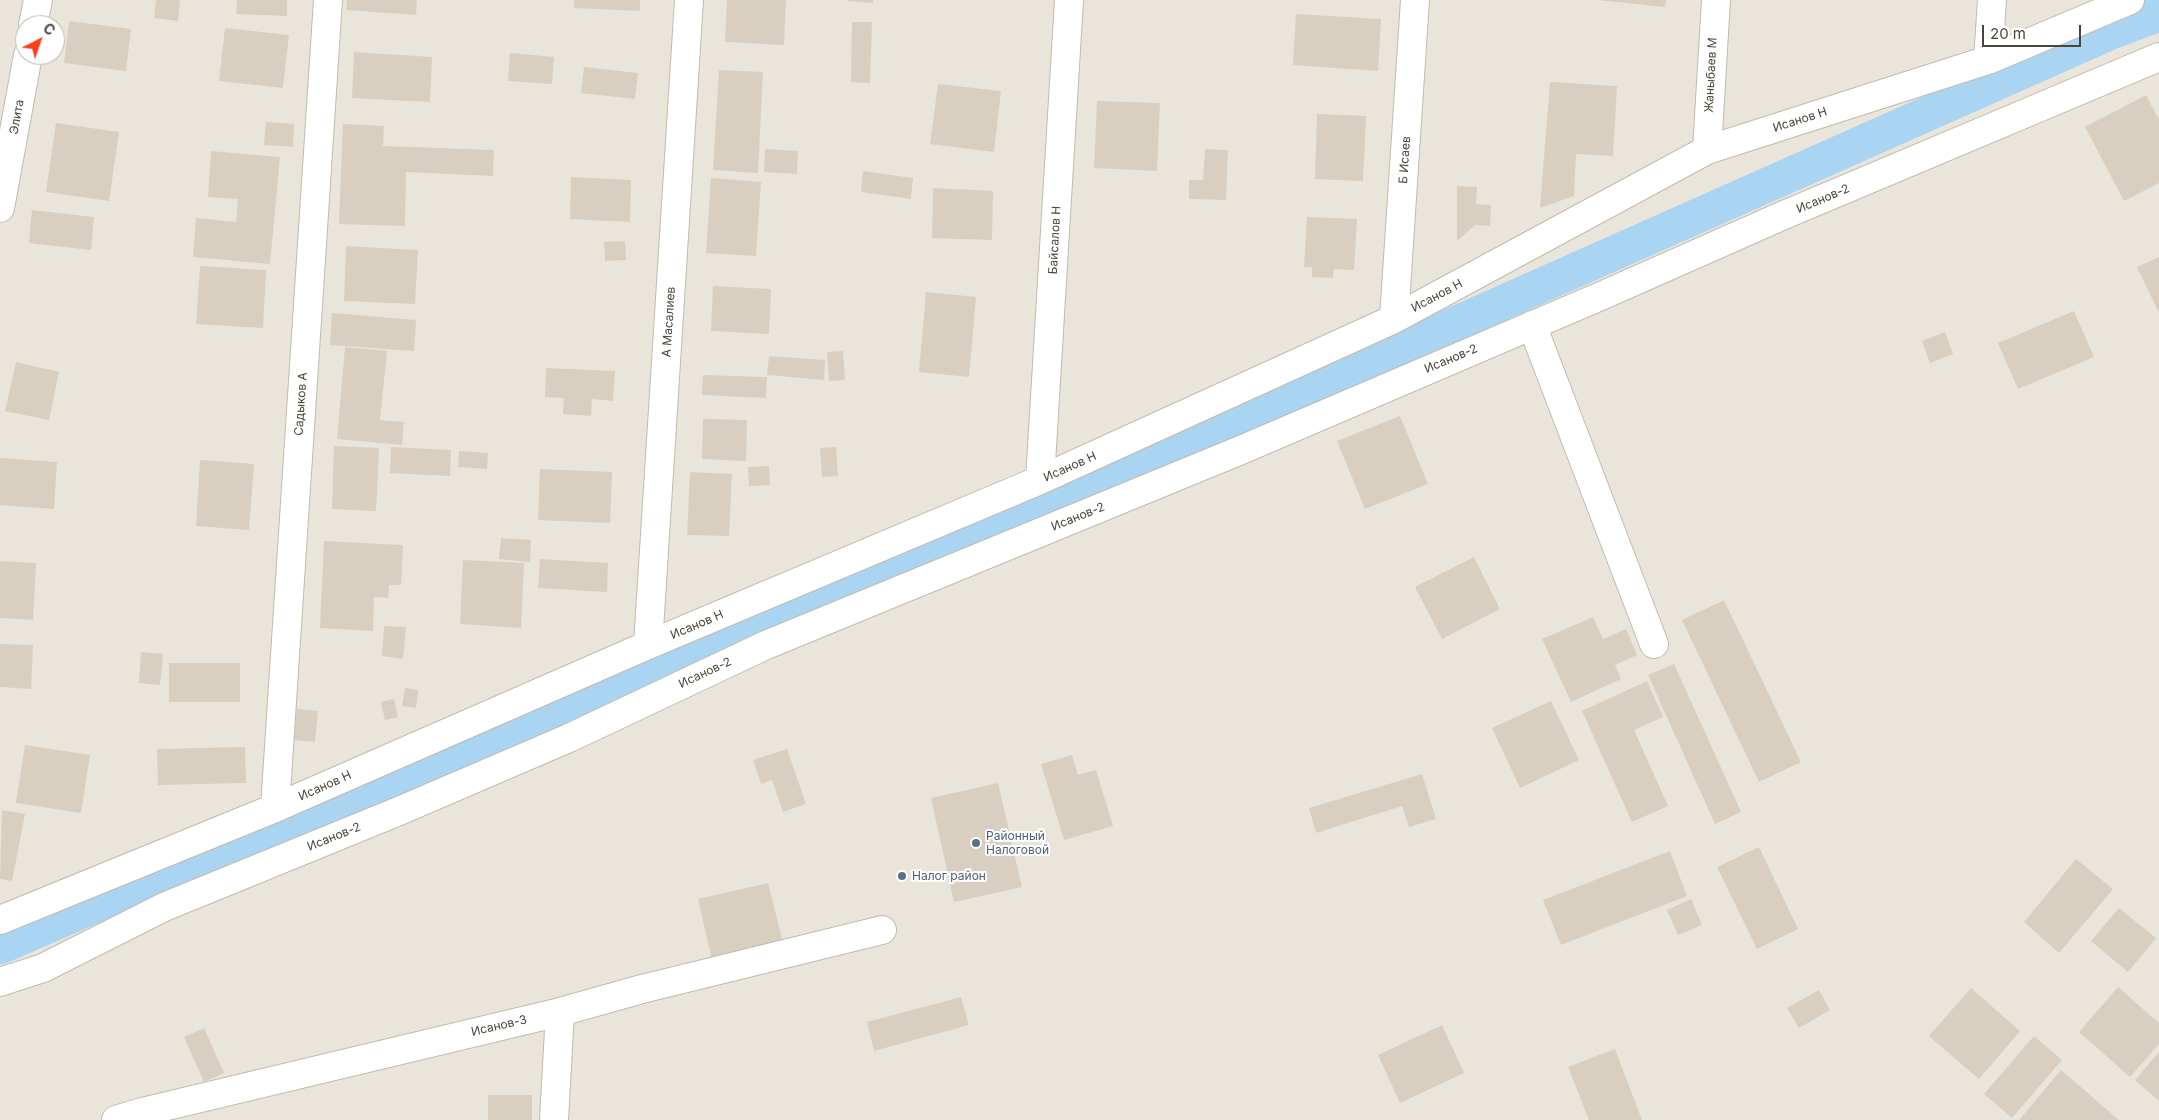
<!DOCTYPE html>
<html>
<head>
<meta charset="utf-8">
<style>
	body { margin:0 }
	#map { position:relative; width:2159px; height:1120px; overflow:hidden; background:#f6f3ec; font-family:Inter,sans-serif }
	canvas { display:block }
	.north { position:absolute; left:15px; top:15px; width:50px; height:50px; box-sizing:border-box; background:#fff; border:1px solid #b7b4b0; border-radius:50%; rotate:41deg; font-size:14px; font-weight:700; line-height:20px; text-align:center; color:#4b4439 }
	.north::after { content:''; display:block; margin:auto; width:18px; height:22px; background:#fc3f1d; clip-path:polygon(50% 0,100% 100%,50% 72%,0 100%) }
	.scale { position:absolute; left:1982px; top:25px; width:99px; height:22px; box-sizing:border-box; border:2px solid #4b4439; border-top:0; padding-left:6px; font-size:15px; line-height:18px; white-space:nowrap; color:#4b4439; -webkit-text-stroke:4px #fff; paint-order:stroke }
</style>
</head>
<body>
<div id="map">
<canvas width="2159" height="1120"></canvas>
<div class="north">С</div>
<div class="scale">20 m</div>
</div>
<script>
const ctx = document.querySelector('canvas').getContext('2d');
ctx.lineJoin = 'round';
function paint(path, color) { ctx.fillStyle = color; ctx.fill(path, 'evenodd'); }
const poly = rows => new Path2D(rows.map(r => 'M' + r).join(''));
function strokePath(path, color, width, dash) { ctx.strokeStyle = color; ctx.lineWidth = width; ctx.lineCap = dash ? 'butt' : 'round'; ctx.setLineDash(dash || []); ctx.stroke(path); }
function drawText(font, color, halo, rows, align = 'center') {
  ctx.font = font + ' Inter,sans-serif'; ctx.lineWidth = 4; ctx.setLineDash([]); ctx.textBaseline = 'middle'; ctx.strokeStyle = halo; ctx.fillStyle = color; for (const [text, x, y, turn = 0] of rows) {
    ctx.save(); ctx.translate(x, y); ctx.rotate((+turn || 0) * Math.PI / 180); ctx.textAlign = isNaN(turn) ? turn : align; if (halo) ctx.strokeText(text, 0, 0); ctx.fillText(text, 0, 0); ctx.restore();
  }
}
const residential = poly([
	[0,0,2159,0,2159,1120,0,1120],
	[25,25,55,25,55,55,25,55]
]);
const canal = poly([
	[0,947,153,880,758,628,1324,382,2109,33,2159,14]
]);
const building = poly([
	[156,0,180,0,178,21,154,18],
	[237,0,287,0,287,16,236,14],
	[347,0,417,0,416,15,346,10],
	[574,0,640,0,640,11,574,8],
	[727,0,786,0,784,45,725,42],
	[847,0,873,0,873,3,847,1],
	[1597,0,1666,0,1665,7],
	[1296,14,1381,19,1378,71,1293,65],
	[69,21,131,29,126,71,64,63],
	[852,22,872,22,870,83,851,82],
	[225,28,289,35,283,88,219,81],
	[354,52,432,57,430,102,352,98],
	[510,53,554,57,552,84,508,81],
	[584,67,638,73,635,99,581,93],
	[719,70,763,72,758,173,713,170],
	[1550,82,1617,86,1613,156,1576,154,1574,196,1540,208],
	[938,84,1001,91,994,152,930,144],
	[2146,95,2159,120,2159,183,2124,201,2085,127],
	[1097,101,1160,103,1157,171,1094,168],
	[1317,114,1366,116,1363,181,1315,179],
	[266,122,294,124,293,147,264,145],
	[56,123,119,132,109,201,46,192],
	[343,124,384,126,383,146,494,150,493,176,406,172,405,226,339,224],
	[765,149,798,151,797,174,764,172],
	[1205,149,1228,150,1226,200,1189,199,1189,180,1203,180],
	[211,151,280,157,270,264,193,257,196,218,236,222,238,199,208,197],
	[863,171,913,178,911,199,861,192],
	[571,177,631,180,630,222,570,219],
	[711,178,761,182,756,256,706,253],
	[1457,186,1477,187,1476,204,1491,205,1490,226,1475,225,1457,241],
	[933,188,993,191,992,240,932,238],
	[32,210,94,217,91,250,29,243],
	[1307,217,1357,219,1354,270,1334,269,1333,278,1312,277,1312,267,1304,267],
	[625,241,626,260,605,261,604,242],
	[346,246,418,250,415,304,344,301],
	[2159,257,2159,313,2137,267],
	[200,266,266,270,263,328,196,324],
	[713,286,771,289,769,334,711,331],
	[926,292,976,297,969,377,919,372],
	[2074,311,2094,357,2018,389,1998,343],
	[332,313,416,320,414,351,330,345],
	[1945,332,1953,354,1930,363,1922,341],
	[345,347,387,351,380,420,404,422,402,445,337,439],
	[843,351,845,380,829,381,827,352],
	[769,356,825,360,824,380,767,375],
	[16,362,59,372,49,420,5,411],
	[546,368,615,371,613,401,592,399,591,416,563,414,564,398,545,397],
	[703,375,767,377,766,398,702,395],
	[1400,416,1428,484,1365,509,1337,441],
	[703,419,747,420,746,461,702,459],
	[334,446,379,448,376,511,332,509],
	[391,447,451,450,450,476,390,473],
	[836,447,838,476,822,477,820,448],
	[459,451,488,453,487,469,458,467],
	[0,458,57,462,54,509,0,505],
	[200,460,254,464,249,530,196,526],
	[769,466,770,485,749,486,748,467],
	[540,469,612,472,610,523,538,520],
	[690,472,732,474,729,536,687,535],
	[501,538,531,540,530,562,499,559],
	[324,541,403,545,401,585,389,585,388,598,374,597,373,631,320,628],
	[1474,557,1500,609,1442,639,1415,587],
	[540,559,608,563,607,592,538,588],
	[463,560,524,563,521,628,460,624],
	[0,561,36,563,33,620,0,618],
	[1724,600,1801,762,1759,782,1682,620],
	[1593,617,1603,639,1626,629,1637,655,1615,665,1621,679,1571,702,1542,639],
	[384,626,406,627,403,659,382,656],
	[0,644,33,645,31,689,0,687],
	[141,652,163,654,160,685,139,683],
	[169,663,240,663,240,702,169,702],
	[1674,664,1741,812,1715,824,1648,675],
	[1647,681,1663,717,1634,730,1668,806,1632,822,1582,711],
	[405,688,418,690,416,708,402,706],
	[394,699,398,717,385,720,381,702],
	[1551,701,1579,760,1520,788,1492,728],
	[297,709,318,711,315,742,294,740],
	[25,745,90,755,81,813,16,803],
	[245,747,246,783,158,785,157,749],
	[787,749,806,804,783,812,772,780,761,784,753,760],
	[1072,755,1078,775,1096,770,1113,826,1064,840,1041,764],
	[1422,774,1436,819,1409,827,1402,806,1316,833,1309,808],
	[998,783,1022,887,954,902,931,798],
	[2,810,25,814,12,881,0,879],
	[1759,847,1798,929,1757,949,1717,867],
	[1670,851,1687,896,1561,945,1543,900],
	[2076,859,2113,889,2059,953,2024,922],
	[768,883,784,947,713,964,698,899],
	[1691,899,1702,925,1678,935,1667,910],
	[2119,908,2156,938,2128,972,2091,941],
	[2118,987,2159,1023,2159,1044,2130,1077,2079,1032],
	[1971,988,2020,1031,1979,1079,1929,1036],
	[1819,990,1830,1010,1799,1028,1787,1008],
	[961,997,969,1025,874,1051,867,1022],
	[1442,1025,1464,1073,1400,1103,1378,1055],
	[204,1028,224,1073,204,1082,184,1037],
	[2034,1036,2062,1060,2012,1118,1984,1094],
	[1615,1049,1642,1120,1589,1120,1568,1067],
	[2159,1052,2159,1101,2135,1080],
	[2061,1070,2119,1120,2019,1120],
	[488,1095,532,1095,532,1120,488,1120]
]);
const street = poly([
	[33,25,38,0],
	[1988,60,1992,0],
	[1707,150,1716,0],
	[0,208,28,55],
	[1394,319,1415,0],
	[1532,325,1654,644],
	[1040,480,1069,0],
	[648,645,689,0],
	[275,808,328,0],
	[0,920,275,808,648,645,1040,480,1394,319,1707,150,1988,60,2130,0],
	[0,982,43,968,164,907,399,811,569,738,766,645,1241,450,1601,296,1784,215,2159,57],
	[116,1120,142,1112,560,1012,642,989,882,930],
	[554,1120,560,1012]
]);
const markers = [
	[976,843,5,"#5c6f8a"],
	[902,876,5,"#5c6f8a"]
];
const streetNames = [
	["Жаныбаев М",1711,75,-87],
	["Элита",17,117,-80],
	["Исанов Н",1800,120,-18],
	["Б Исаев",1405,160,-86],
	["Исанов-2",1823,199,-23],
	["Байсалов Н",1055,240,-87],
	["Исанов Н",1437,296,-28],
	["А Масалиев",669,322,-86],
	["Исанов-2",1451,359,-23],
	["Садыков А",301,404,-86],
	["Исанов Н",1070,467,-24],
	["Исанов-2",1078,517,-22],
	["Исанов Н",697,625,-23],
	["Исанов-2",705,673,-25],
	["Исанов Н",325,786,-24],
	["Исанов-2",334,837,-22],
	["Исанов-3",499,1026,-13]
];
const serviceNames = [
	["Районный",986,836],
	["Налоговой",986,850],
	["Налог район",912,876]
];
paint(residential, '#eae5da');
strokePath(canal, '#a9d4f2', 35);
paint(building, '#d8cfc1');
strokePath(street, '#c2bbae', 30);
strokePath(street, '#fff', 28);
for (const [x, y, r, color] of markers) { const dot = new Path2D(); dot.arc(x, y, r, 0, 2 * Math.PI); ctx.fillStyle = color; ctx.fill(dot); strokePath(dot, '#fff', 2); }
drawText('12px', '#4b4439', '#fff', streetNames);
drawText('12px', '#4e5e75', '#fff', serviceNames, 'left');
</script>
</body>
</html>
